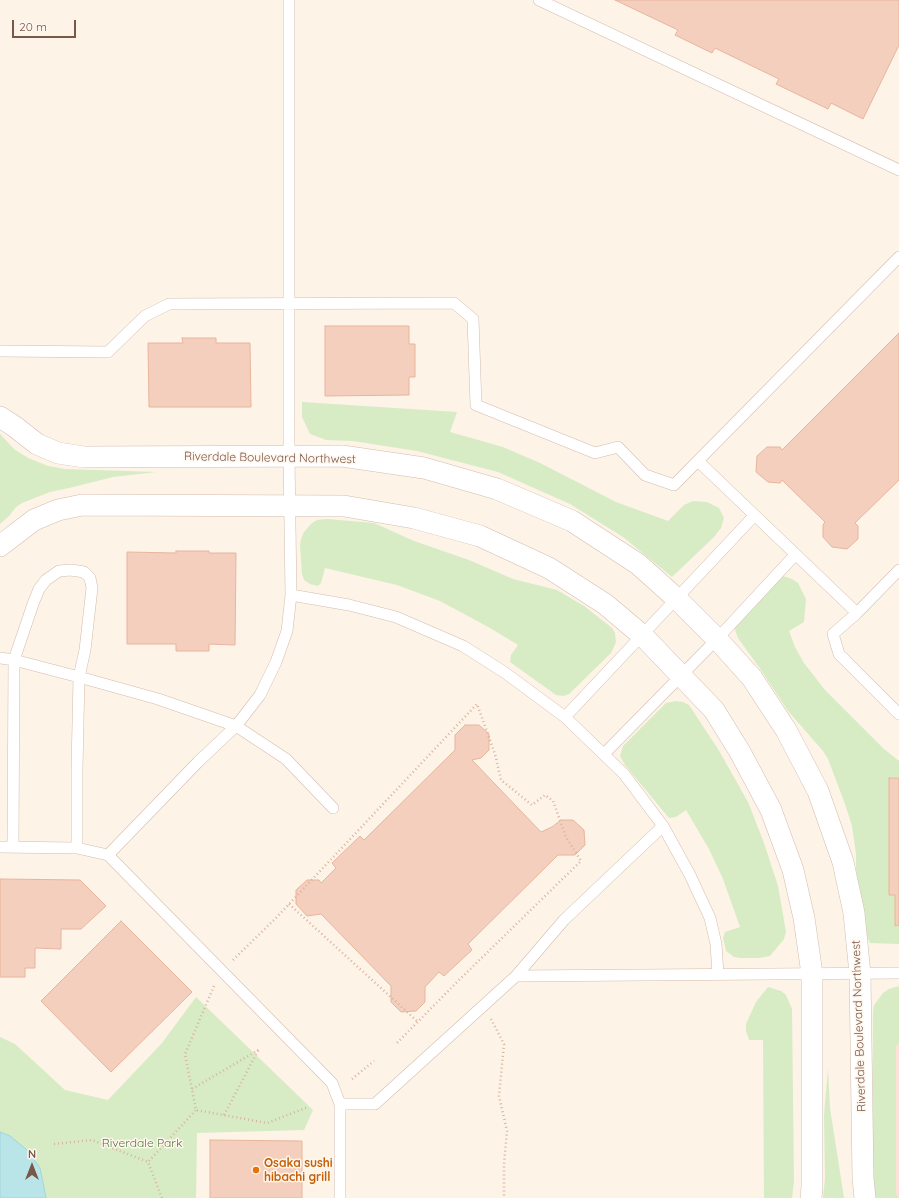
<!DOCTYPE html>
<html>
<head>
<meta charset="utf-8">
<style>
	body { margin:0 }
	#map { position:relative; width:899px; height:1198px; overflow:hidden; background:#fdf3e7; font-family:Quicksand,sans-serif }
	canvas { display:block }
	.north { position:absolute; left:12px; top:1146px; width:40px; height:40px; -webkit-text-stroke:3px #fff7ee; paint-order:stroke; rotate:0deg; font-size:11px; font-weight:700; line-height:16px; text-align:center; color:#795749 }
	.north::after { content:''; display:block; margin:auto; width:14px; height:18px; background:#795749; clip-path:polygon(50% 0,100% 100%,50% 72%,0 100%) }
	.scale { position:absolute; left:12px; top:20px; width:64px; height:18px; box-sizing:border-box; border:2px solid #795749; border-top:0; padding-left:5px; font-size:12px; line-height:14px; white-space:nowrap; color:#795749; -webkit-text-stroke:3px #fff7ee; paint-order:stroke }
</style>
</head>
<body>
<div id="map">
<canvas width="899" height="1198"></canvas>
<div class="north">N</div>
<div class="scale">20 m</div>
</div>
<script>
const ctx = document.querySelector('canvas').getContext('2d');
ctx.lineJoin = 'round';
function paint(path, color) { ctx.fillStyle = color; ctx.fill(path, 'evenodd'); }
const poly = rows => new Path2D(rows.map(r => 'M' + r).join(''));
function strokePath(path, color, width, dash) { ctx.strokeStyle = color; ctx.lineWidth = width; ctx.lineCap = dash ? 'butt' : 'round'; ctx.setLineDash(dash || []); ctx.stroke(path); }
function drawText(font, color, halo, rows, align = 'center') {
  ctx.font = font + ' Quicksand,sans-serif'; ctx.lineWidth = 3; ctx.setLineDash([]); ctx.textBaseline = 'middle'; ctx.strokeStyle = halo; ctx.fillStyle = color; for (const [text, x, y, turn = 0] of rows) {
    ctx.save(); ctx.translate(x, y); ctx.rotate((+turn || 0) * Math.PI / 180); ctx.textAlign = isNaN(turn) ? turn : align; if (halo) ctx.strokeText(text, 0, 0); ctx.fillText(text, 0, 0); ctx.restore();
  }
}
const commercial = poly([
	[899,986,899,1198,891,1198,886,998]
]);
const green = poly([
	[302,402,457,412,450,432,503,447,540,463,616,502,668,521,684,505,693,501,707,502,719,508,724,518,721,528,714,537,672,577,623,537,570,504,498,472,417,451,353,441,326,440,310,434,302,417],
	[0,434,14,449,28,458,48,466,65,469,156,472,113,477,69,488,50,492,22,503,16,507,9,516,0,524],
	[327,519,374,523,414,541,469,560,513,579,557,590,584,606,612,628,615,633,616,642,611,653,569,694,564,696,556,695,510,662,511,655,518,645,490,628,440,601,397,585,325,568,321,583,318,586,310,584,304,580,302,574,300,545,301,539,304,532,312,523,317,520],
	[783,576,792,579,798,583,806,599,804,622,789,631,795,647,804,663,825,690,884,749,899,761,899,777,889,778,889,895,895,895,895,925,899,925,899,944,870,943,865,931,858,889,856,869,856,854,852,826,845,804,828,759,823,751,788,711,761,670,738,638,732,622],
	[676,701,683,702,689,705,718,749,748,802,764,843,778,886,786,932,784,939,770,956,759,958,740,958,734,957,726,951,723,938,725,932,740,927,723,879,709,849,686,810,676,817,669,818,625,765,620,756,623,746,666,703],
	[899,986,899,1043,896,1046,896,1194,899,1198,875,1198,872,1173,873,1012,874,1005,883,993,889,989],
	[768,987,781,991,786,995,792,1009,794,1182,792,1198,764,1198,763,1040,749,1040,746,1031,746,1024,756,1002],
	[196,997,313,1110,304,1130,197,1133,196,1198,0,1198,0,1037,15,1044,65,1090,108,1100,162,1043],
	[828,1069,830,1108,844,1198,823,1198,825,1178,824,1115]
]);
const water = poly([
	[0,1132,10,1136,27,1150,40,1168,46,1198,0,1198,0,1132]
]);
const building = poly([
	[615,0,899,0,899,45,863,119,831,103,828,109,776,84,779,79,715,48,712,53,675,35,678,30,615,0],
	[325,326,409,326,409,344,415,344,415,377,409,377,409,395,325,396,325,326],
	[899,333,899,480,855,523,858,526,858,539,847,549,832,547,823,537,823,525,825,522,782,480,780,483,768,482,756,472,757,456,767,447,780,447,782,450,899,333],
	[182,338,216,338,216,343,250,343,251,407,149,407,148,343,183,343,182,338],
	[176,551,209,551,209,553,236,553,235,645,209,644,209,651,176,651,176,644,127,644,127,552,176,553,176,551],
	[465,725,479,725,489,734,489,750,481,758,472,760,541,832,552,827,561,820,573,820,584,830,585,845,575,855,558,855,468,944,472,950,444,976,439,972,425,987,425,1002,416,1011,401,1012,391,1002,391,986,321,914,307,916,296,904,296,890,307,880,319,880,321,883,336,868,332,863,360,836,364,840,455,750,455,735,465,725],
	[889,778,899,778,899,925,895,926,895,895,889,895,889,778],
	[0,879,80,880,106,906,81,929,61,929,61,949,35,948,35,968,25,968,25,977,0,977,0,879],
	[121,921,192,992,111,1072,41,1001,121,921],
	[210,1140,302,1141,302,1198,210,1198,210,1140]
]);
const path = poly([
	[289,904,418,1022],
	[233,960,276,918,477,704,495,754,501,780,532,805,545,795,553,801,566,837,581,861,458,981,396,1044],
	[214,986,185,1054,196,1110,267,1123,308,1107],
	[491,1019,504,1044,499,1096,507,1131,504,1164,504,1198],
	[352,1079,374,1061],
	[192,1089,260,1049],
	[224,1115,259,1049],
	[54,1144,92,1140,148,1162],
	[162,1198,148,1162,196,1110]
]);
const service = poly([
	[539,0,899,170],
	[0,351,108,352,145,316,169,304,454,303,473,319,476,405,595,453,618,447,645,475,674,485,899,257],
	[698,461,857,613],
	[899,570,857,613,833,634,839,654,899,714],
	[291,595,349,605,396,617,463,646,504,672,565,717,624,774,663,826,690,875,710,918,716,944,718,975],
	[0,658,14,660,79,677,158,699,236,726,286,759,333,808],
	[565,717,754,516],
	[604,754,717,639,795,555],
	[0,847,77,848,108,855,332,1083,340,1104,340,1198],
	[13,847,14,660,33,604,39,589,46,580,59,571,71,570,84,572,90,578,92,588,85,650,79,677,77,769,77,848],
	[108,855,198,762,236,726,260,695,276,662,287,631,291,595,289,456,289,0],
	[516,976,564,920,663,826],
	[340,1104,375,1104,516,976,899,973]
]);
const minor = poly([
	[0,417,14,426,37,444,58,453,84,457,342,456,424,468,497,489,572,521,638,564,677,599,717,639,752,678,786,730,818,791,843,862,854,913,860,974,863,1178,865,1198],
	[0,546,34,520,58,510,82,505,344,506,414,518,480,536,549,568,605,604,643,636,714,710,740,752,771,810,793,870,804,918,812,974,812,1187,811,1198]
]);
const markers = [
	[256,1170,4,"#e8710a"]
];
const streetNames = [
	["Riverdale Boulevard Northwest",270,458,1],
	["Riverdale Boulevard Northwest",859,1026,-92]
];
const parkNames = [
	["Riverdale Park",142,1143]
];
const foodNames = [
	["Osaka sushi",264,1163],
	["hibachi grill",264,1177]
];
paint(commercial, '#fee2da');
paint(green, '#d7ecc4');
paint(water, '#bae5e8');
strokePath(water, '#9fd5db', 1);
paint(building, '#f4cfbd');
strokePath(building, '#e8b49c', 1);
strokePath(service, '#d3bcae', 12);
strokePath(minor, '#d3bcae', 22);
strokePath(path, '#dab29f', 2.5, [1, 3]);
strokePath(service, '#fff', 11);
strokePath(minor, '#fff', 21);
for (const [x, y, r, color] of markers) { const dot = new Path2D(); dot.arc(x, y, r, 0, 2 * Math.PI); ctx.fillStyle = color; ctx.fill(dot); strokePath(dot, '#fff7ee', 1.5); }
drawText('12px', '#795749', '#fff7ee', streetNames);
drawText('12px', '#53793e', '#fff7ee', parkNames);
drawText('bold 12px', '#c56008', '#fff7ee', foodNames, 'left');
</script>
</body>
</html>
